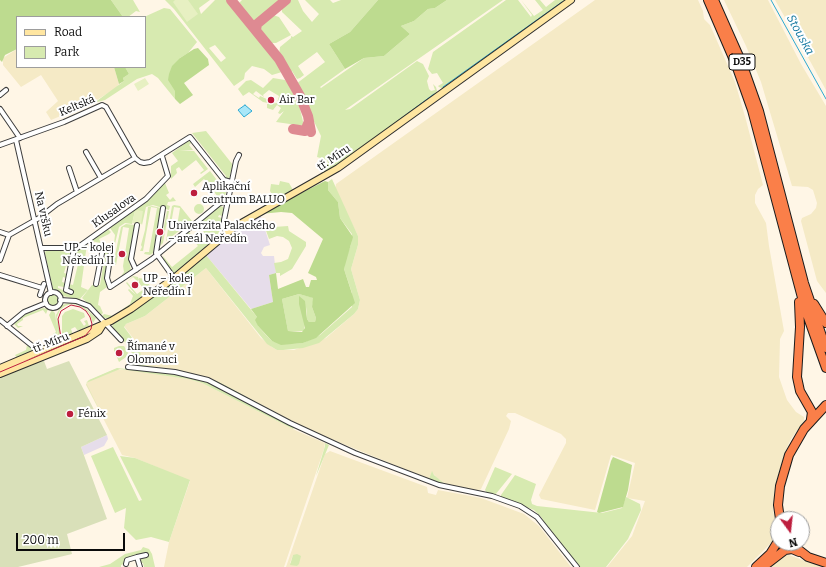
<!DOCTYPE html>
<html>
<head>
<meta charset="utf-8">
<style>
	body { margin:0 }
	#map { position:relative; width:826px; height:567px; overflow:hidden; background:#fff6e6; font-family:Bitter,serif }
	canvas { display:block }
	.legend { position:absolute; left:16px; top:16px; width:130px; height:52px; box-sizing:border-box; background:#fff; border:1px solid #9d9d9d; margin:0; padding:5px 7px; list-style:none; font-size:12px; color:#0a0a0a }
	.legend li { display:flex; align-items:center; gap:8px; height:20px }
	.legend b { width:20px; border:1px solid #9d9d9d }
	.north { position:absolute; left:770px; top:511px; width:40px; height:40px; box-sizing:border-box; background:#fff; border:1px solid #9d9d9d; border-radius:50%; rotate:165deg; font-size:11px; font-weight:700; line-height:16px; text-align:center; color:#0a0a0a }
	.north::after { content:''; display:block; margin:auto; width:14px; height:18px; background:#bd1e3e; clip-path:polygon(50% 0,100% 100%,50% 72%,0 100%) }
	.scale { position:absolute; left:16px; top:533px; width:109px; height:18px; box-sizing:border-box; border:2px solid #0a0a0a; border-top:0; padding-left:5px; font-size:12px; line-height:14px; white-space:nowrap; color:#0a0a0a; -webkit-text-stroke:3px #fff; paint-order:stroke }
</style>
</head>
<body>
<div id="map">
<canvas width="826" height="567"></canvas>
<ul class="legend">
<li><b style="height:5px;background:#ffe6a1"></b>Road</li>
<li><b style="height:11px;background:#d7eab0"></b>Park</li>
</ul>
<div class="north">N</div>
<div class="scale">200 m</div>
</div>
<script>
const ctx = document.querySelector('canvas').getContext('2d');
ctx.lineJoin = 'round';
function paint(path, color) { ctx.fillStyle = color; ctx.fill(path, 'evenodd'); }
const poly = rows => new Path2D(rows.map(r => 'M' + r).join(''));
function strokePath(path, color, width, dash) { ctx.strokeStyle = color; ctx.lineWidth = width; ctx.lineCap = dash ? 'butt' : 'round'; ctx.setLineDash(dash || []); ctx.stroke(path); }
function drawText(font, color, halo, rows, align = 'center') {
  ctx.font = font + ' Bitter,serif'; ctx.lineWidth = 4; ctx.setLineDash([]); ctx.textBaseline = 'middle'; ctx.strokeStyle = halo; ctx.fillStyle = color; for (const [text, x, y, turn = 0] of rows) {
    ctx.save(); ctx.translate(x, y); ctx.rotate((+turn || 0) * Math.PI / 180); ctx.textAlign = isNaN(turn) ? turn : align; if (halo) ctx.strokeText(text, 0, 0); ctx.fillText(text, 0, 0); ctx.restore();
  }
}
const industrial = poly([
	[260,214,270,245,264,247,261,253,263,256,274,256,276,273,269,275,273,302,251,309,206,255,225,239,233,235,235,230],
	[107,435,108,439,104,446,84,455,81,447]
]);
const farmland = poly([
	[595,0,698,0,703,11,704,19,710,25,735,82,746,120,763,185,758,189,755,195,755,203,766,223,769,246,784,331,780,339,779,377,787,400,796,412,804,417,804,421,791,439,784,454,775,487,773,509,776,528,775,539,747,567,607,567,632,536,645,501,627,498,635,463,611,455,595,510,541,499,539,495,566,443,566,439,561,434,515,413,508,413,506,416,511,421,509,429,481,489,477,491,446,484,438,479,432,472,429,479,309,430,236,391,206,377,143,365,136,342,124,326,126,324,145,316,206,268,261,338,272,347,277,350,294,350,326,338,354,314,358,309,360,300,351,269,358,245,358,236,335,190,336,184],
	[724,0,768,0,801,64,826,106,826,293,817,281,801,221,802,218,811,214,816,208,817,203,813,190,808,187,792,186,761,82,746,46],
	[775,0,826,0,826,90,810,61],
	[17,49,17,67,114,67,119,84,116,88,92,103,51,120,46,112,58,101,41,75,21,87,3,65,3,58],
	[115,369,139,371,188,379,202,383,297,431,325,443,324,449,284,567,164,567,169,542,190,481,135,458,122,455,86,385,88,381],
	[330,451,427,487,428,493,436,495,438,490,481,498,524,514,539,526,571,567,286,567,325,454],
	[293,555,300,558,297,566,290,563],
	[786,554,811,563,826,567,770,567]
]);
const green = poly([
	[111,0,133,0,140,12,136,11,128,17,123,17],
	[165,0,210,0,199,8,201,14,215,0,229,0,274,56,282,68,282,72,272,75,264,69,252,66,245,73,244,79,234,86,174,9],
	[215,45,226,58,221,62,209,48],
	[242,0,281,0,252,23,237,5],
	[290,0,298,0,303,11,312,22,319,14,305,0,330,0,333,3,341,0,378,0,350,32,329,44,345,69,320,87,321,88,364,58,384,56,410,34,401,26,414,21,428,9,435,8,447,0,503,0,345,110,350,109,417,61,423,64,429,76,427,81,429,89,431,91,435,90,433,84,436,87,437,91,435,95,328,173,327,172,309,183,327,173,318,179,279,200,308,184,275,199,270,191,271,184,279,185,280,181,289,183,293,190,320,175,328,163,327,160,317,157,321,136,296,84,325,62,317,52,298,66,304,75,300,78,297,79,292,71,290,72,293,76,293,79,279,55,280,47,291,38,291,36,293,37,302,31,282,12,282,7],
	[506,0,518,0,531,17,532,15,521,0,534,16,543,10,535,0,540,0,546,7,555,0,568,0,443,89,439,87,438,86,443,83,437,73,432,74,428,69,433,52],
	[164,8,170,9,197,42,188,53,180,58,175,99,158,78,152,74,137,79,105,100,94,103,124,81,123,78,129,74,125,67,145,67,144,17],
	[273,15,279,17,291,35,276,43,269,43,259,31,261,25],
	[273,78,285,80,289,84,300,109,304,126,276,122,284,111,280,114,278,113,281,108,277,105,273,110,267,108,267,104,277,103,279,96,269,90,263,95,264,97,256,91,253,94,259,98,260,96,269,100,268,103,263,102,249,92,243,96,238,89,246,81,251,80,263,88],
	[206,131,233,165,229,179,225,178,226,176,192,133],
	[188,141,192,142,189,145,193,150,179,150,194,151,208,169,201,174,200,173,204,170,196,160,182,171,179,167,176,169,177,173,171,179,171,166,178,161,172,153],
	[210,171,226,192,225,196,217,202,215,199,218,197,204,179,195,187,193,184],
	[332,179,358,236,358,245,351,269,360,300,358,309,354,314,319,343,303,348,283,350,277,350,267,344,206,268,145,316,126,324,124,327,139,347,143,365,194,374,206,377,219,382,236,391,294,423,345,446,429,479,432,471,434,475,446,485,417,476,346,447,290,421,209,379,185,372,131,366,129,362,132,355,131,349,112,328,113,323,228,236,230,238,225,239,206,255,257,317,258,326,265,334,272,341,288,344,303,343,320,335,352,307,352,293,344,269,345,259,351,245,352,234,340,218,338,202,328,190,328,182],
	[165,183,169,193,166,195,170,200,173,197,176,201,168,202,167,205,170,206,169,210,153,205,146,207,142,225,135,211,132,224,125,223,119,227,113,252,115,235,110,228,149,199],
	'194 209a5 5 0 1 1 10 0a5 5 0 1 1-10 0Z',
	[174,205,180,206,192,221,166,241,172,206],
	[174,207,180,208,177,226,171,224],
	[220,205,224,208,222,216,219,215,218,217,222,218,219,235,174,274,173,273,164,262,163,256,172,267,198,246,192,238,186,243,182,238,189,232,200,244,207,239,199,222],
	[152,206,161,208,153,253,150,255,144,254,145,252,149,252,157,208,151,207,143,251,140,251,142,247,141,245,145,230,148,207],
	[167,211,169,211,163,243,160,246],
	[126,224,135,225,129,260,131,270,121,276,124,272,123,266,129,228,123,227,116,265,113,265,121,227],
	[272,224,274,227,288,226,289,231,306,242,306,246,292,269,280,276,280,273,276,273,274,263,281,262,288,259,292,248,289,241,283,237,277,236,269,239,264,225],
	[108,229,111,232,109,234,99,239,101,243,91,241,87,244,81,287,88,290,79,300,63,296,53,289,45,253,46,250,49,249,72,253,69,267,66,266,64,273,67,274,66,278,63,277,62,282,65,283,64,287,58,286,58,288,70,293,69,284,73,285,80,256,76,255,78,250],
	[105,250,109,252,105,279,107,287,100,292,98,305,100,306,103,313,101,315,82,298,92,285,100,285,105,255,102,255],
	[133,276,138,277,139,280,137,281,133,277,127,282,137,294,144,289,139,283,139,278,145,279,151,287,143,293,140,299,110,318,104,318,102,316,104,314,113,316,130,304,133,296,128,290,129,289,136,295,126,283],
	[299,294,314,298,312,307,316,318,315,322,309,322,307,319,307,307,304,331,288,331,282,299],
	'47.5 300a5.5 5.5 0 1 1 11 0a5.5 5.5 0 1 1-11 0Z',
	[70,303,77,304,83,306,96,318,93,323,89,313,79,305,71,304,65,306,60,310,57,317,60,333,58,339,56,315,62,305],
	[43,308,48,309,46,314,43,310,23,318,23,320,17,324,18,326,23,326,18,328,14,324,26,314],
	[73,309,84,313,85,317,80,320,84,326,86,324,84,321,87,320,89,326,78,331,75,327,71,329,73,335,62,339,62,316,65,312],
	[52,310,55,313,58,334,55,340,53,334,56,332,49,315],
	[27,345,34,351,17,358,15,355,26,350],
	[119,346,124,346,128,353,126,357,119,362,116,355,119,354,118,352,115,353,114,351,114,348],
	[117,368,183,375,207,381,295,427,293,429,202,383,188,379,120,369,86,383,105,421,86,384,86,383,89,380],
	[325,443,329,445,316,476,325,446],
	[113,447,139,501,142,500,120,456,135,458,190,480,169,542,151,537,136,540,124,528,126,508,115,513,91,456],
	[495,467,512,474,495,495,487,493,485,490],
	[515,475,536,484,531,500,532,504,537,506,602,513,622,508,626,497,640,504,641,510,628,539,606,567,580,567,545,524,542,518,534,510,501,497,501,495],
	[143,547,149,549,152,554,155,567,144,567,143,563,140,563,141,559,147,557,146,554,126,559,124,564,121,565,121,567,99,567,110,564,125,554,141,550],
	[297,554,301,556,299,564,297,566,290,565,293,555]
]);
const forest = poly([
	[0,0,111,0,123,17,17,17,17,49,5,55,2,62,0,60],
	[378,0,447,0,435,8,428,9,414,21,401,26,410,34,384,56,364,58,345,69,329,44,350,32],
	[198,48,208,59,209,65,184,83,193,95,180,104,175,99,175,91,168,80,169,74,172,66,180,58,194,49],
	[114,67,125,67,129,74,123,78,124,81,119,84],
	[325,181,328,182,328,190,338,202,340,218,353,237,344,269,355,303,316,338,303,343,281,345,272,341,258,326,255,320,257,317,251,309,273,302,269,275,276,273,278,289,303,279,306,287,309,287,311,280,317,280,316,277,308,273,323,239,292,213,281,212,260,214],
	[299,294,313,298,312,307,316,318,315,322,309,322,307,319,305,301,299,296,299,304,305,328,302,332,288,331,282,299],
	[613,457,632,465,628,490,623,507,599,513,597,512,611,461]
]);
const cemetery = poly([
	[41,360,44,361,47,369,69,361,107,435,81,447,107,519,67,534,72,554,18,567,0,567,0,377]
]);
const pitch = poly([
	[175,0,188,0,198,14,187,22,173,2],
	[145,78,149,84,138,91,134,84],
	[137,210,143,211,141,224,132,223,135,211]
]);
const water = poly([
	[245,105,252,111,244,117,238,110,245,105]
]);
const stream = poly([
	[771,0,826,99],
	[443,87,562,2],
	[364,146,434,94]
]);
const taxiway = poly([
	[231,0,279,59,300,96,308,116,311,132],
	[256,30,257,24,286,0],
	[293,129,305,131,309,121]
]);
const street = poly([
	[0,95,6,90],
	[0,109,20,138],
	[16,140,51,293],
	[0,145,64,122,102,105,106,107,135,158,140,162,144,163,150,162,190,137,224,180,231,182],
	[86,152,101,178],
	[69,168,77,192],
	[163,208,156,253,174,278],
	[0,232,9,235,39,218,57,204,135,158],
	[227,233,224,228,224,220,236,161,239,155],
	[41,248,77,248,146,199,168,176,162,156],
	[0,260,9,235],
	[136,270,131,259,137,225],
	[0,275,42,288],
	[96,284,103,248,110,248,111,252,107,278,110,287,152,259,220,203,227,201],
	[71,292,66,290,74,249],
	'45 300a8 8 0 1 1 16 0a8 8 0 1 1-16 0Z',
	[40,295,44,284],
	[60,300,76,301,89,306,121,340],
	[0,320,35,348],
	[7,326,24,312,46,303],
	[128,367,175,372,208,380,290,423,355,453,439,485,492,496,520,506,537,517,577,567],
	[137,557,146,555],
	[126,564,127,560,137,557,140,567]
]);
const secondary = poly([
	[0,368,111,321,131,309,174,278,236,226,338,168,571,0],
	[0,374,87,339,99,331,104,323]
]);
const highway = poly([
	[708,0,736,65,752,110,805,309,826,368],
	[714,0,742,63,759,111,804,283,826,348],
	[799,302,800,327,797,377,800,391,812,412,811,419],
	[814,304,826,323],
	[780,519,778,505,780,486,789,455,804,429,826,405],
	[790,543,808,557,826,563],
	[756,567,770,554,778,541],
	[763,567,785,550,792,549,799,552]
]);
const tram = poly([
	[0,372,85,336,91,329,92,324,90,317,86,311,80,307,71,305,61,311,58,319,61,338]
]);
const markers = [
	[271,100,4,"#bd1e3e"],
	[194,193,4,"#bd1e3e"],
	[160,232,4,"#bd1e3e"],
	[122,254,4,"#bd1e3e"],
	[135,285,4,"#bd1e3e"],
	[119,353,4,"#bd1e3e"],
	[70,414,4,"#bd1e3e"]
];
const shields = [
	[742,62,26]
];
const shieldNames = [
	["D35",742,62]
];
const poiNames = [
	["Air Bar",279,100],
	["Aplikační",202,187],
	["centrum BALUO",202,200],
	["Univerzita Palackého",168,226],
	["– areál Neředín",168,239],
	["UP – kolej",114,248,"right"],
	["Neředín II",114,261,"right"],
	["UP – kolej",143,279],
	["Neředín I",143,292],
	["Římané v",127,347],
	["Olomouci",127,360],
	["Fénix",78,414]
];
const streetNames = [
	["Keltská",77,106,-23],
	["tř. Míru",334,158,-34],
	["Klusalova",114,211,-35],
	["Na vršku",43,214,77],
	["tř. Míru",51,343,-22]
];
const waterNames = [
	["Stouska",800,35,61]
];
paint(industrial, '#e6ddea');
paint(farmland, '#f5eac6');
paint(green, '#d7eab0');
paint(forest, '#bddb8f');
paint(cemetery, '#d9e0b9');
paint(pitch, '#e7f0c2');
paint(water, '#a9e7f8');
strokePath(water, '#2ea9d2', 1);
strokePath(stream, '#2ea9d2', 1);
strokePath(taxiway, '#de8a92', 10);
strokePath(street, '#3d3d3d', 6);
strokePath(secondary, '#2c2c2c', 8);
strokePath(highway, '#1b1b1b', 10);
strokePath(street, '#fff', 4);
strokePath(secondary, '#ffe6a1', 6);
strokePath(highway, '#fa7f49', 8);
strokePath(tram, '#bd1e3e', 1);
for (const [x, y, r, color] of markers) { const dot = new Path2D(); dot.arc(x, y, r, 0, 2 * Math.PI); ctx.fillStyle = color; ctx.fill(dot); strokePath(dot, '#fff', 1.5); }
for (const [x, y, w] of shields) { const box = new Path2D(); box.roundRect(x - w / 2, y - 8, w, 16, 3); ctx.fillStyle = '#fff'; ctx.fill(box); strokePath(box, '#0a0a0a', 1); }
drawText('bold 10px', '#0a0a0a', null, shieldNames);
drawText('11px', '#0a0a0a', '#fff', poiNames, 'left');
drawText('11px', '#0a0a0a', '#fff', streetNames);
drawText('italic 12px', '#10769e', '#fff', waterNames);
</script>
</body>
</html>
